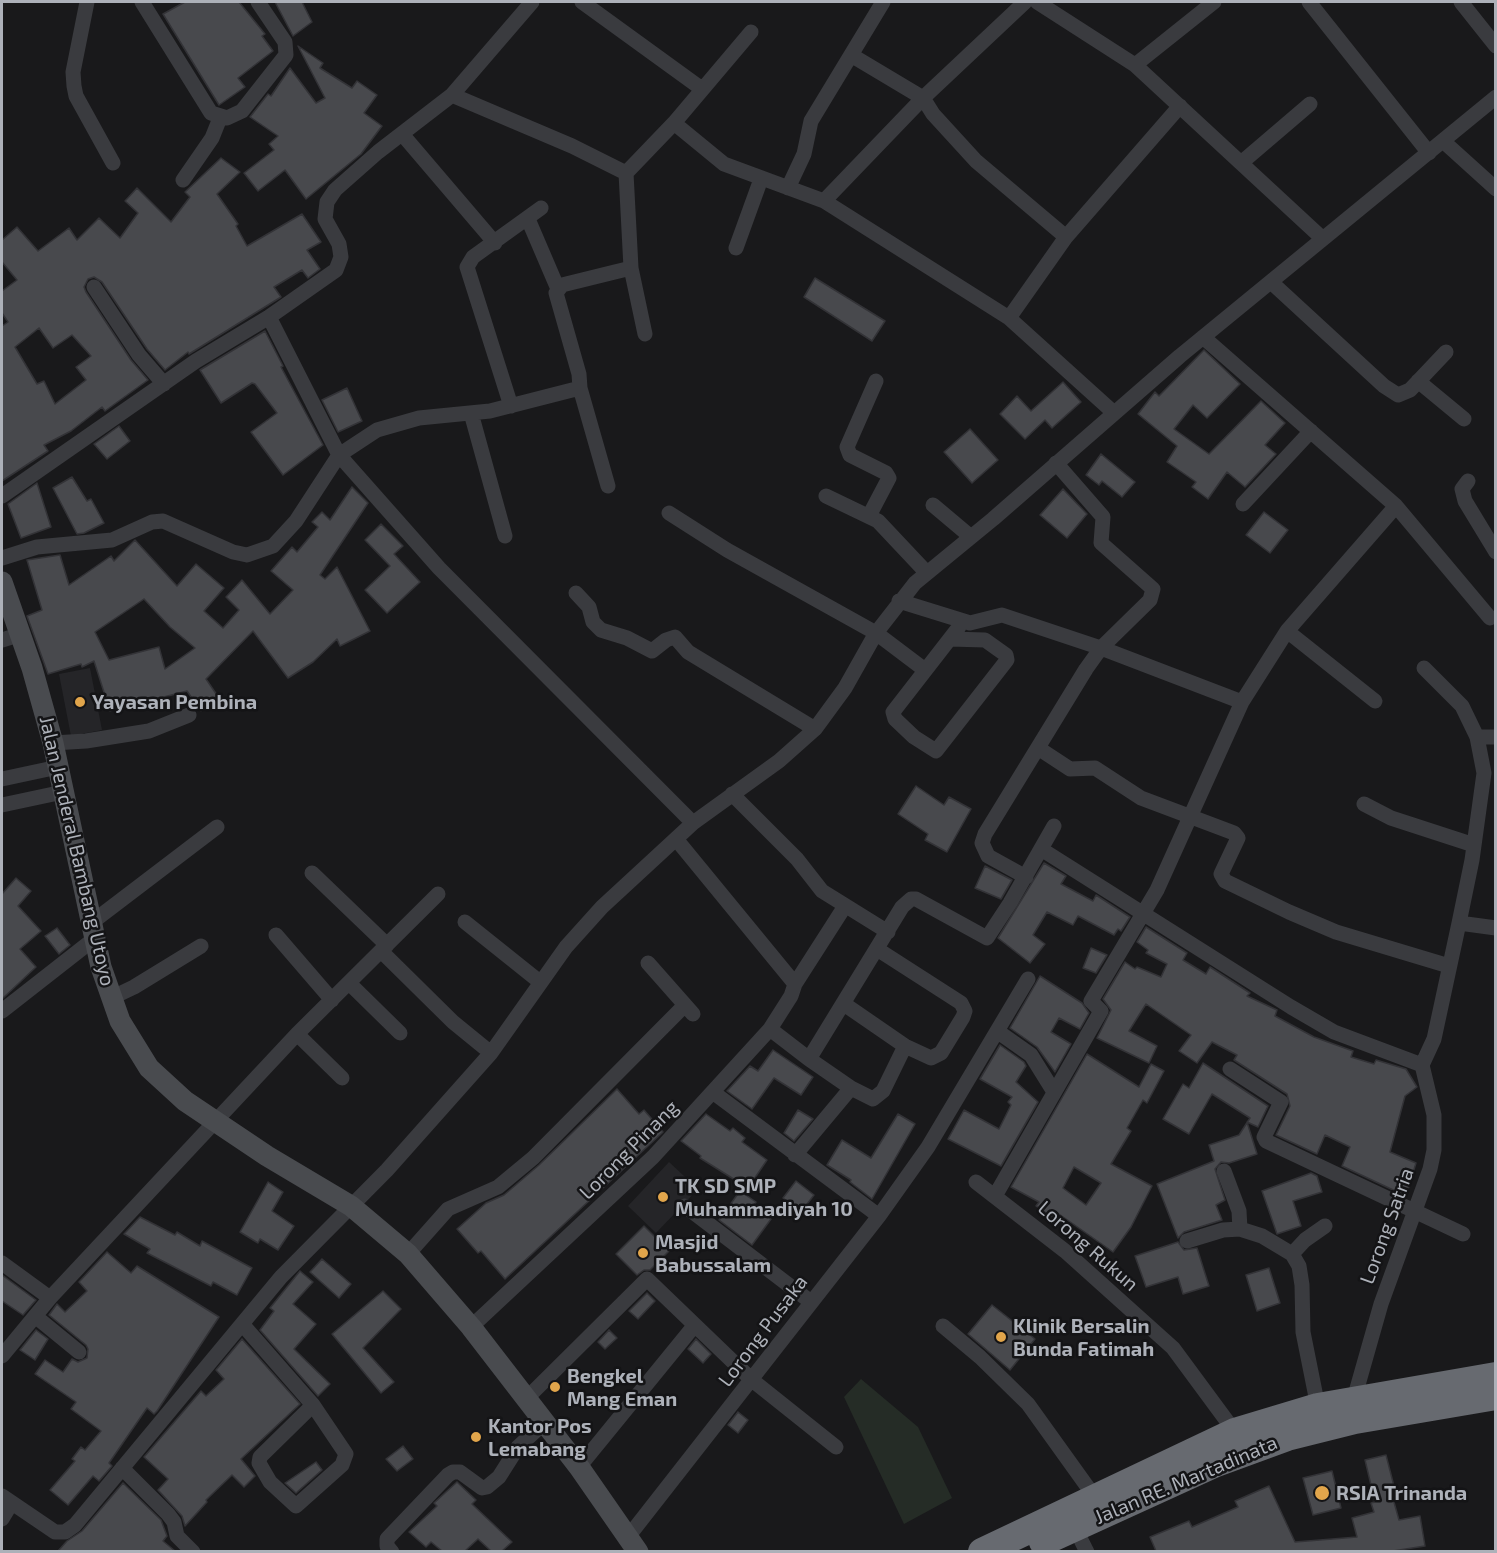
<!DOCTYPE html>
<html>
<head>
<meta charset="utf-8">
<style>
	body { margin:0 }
	#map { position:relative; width:1497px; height:1553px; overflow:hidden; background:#19191b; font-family:"Exo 2",sans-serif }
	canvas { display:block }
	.frame { position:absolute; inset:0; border:3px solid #adb1b9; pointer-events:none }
</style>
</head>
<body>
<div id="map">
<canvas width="1497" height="1553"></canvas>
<div class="frame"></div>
</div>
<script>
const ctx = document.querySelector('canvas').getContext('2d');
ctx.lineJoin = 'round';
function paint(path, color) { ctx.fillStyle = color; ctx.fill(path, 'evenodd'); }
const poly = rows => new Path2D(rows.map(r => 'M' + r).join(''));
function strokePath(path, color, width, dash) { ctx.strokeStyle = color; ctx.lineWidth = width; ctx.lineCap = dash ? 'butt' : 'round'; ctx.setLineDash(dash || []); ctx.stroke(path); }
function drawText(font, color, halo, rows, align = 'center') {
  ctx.font = font + ' "Exo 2",sans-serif'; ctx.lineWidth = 5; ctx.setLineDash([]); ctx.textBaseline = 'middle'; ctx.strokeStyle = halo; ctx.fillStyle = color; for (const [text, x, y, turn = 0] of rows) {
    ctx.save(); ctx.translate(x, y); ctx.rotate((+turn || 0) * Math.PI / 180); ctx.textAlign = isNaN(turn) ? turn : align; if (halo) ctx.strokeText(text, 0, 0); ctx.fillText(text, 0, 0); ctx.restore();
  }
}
const built = poly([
	[90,668,102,730,71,736,59,674],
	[669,1162,698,1189,656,1233,628,1206]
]);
const green = poly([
	[861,1379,918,1427,952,1498,904,1524,844,1397]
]);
const building = poly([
	[185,2,239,2,265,34,262,36,273,51,238,78,245,87,219,105,163,14,185,2],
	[275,2,302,2,312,22,293,36,275,2],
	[298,46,323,63,320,68,352,88,357,81,377,95,364,113,382,126,361,154,306,199,285,170,258,191,244,173,274,150,269,144,278,136,250,117,268,94,271,96,290,68,316,103,325,98,298,46],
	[221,158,240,172,217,194,238,224,236,226,247,246,302,214,321,242,307,250,320,269,308,278,302,270,274,287,281,297,189,354,188,352,165,370,147,349,102,282,94,277,88,279,84,287,86,292,131,360,148,380,105,411,102,407,71,431,44,445,48,451,2,481,2,326,8,322,2,313,2,291,17,280,2,262,2,240,17,227,38,251,69,228,77,240,99,218,120,238,138,213,125,201,137,188,171,222,190,197,185,192,221,158],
	[39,328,53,348,72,335,91,356,76,367,86,380,55,404,44,381,37,384,15,347,39,328],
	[815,278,885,321,872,341,804,297,815,278],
	[265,331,283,366,281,367,323,445,283,475,251,432,277,413,255,384,252,383,221,403,200,370,265,331],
	[1204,350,1240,384,1207,418,1193,405,1174,429,1209,454,1261,401,1285,423,1265,445,1276,454,1245,487,1227,472,1208,499,1192,487,1196,482,1167,462,1177,446,1138,414,1155,392,1159,396,1204,350],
	[1063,382,1081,402,1052,428,1045,420,1025,439,1000,414,1017,396,1031,411,1063,382],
	[347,388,362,421,338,432,322,400,347,388],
	[119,426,130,441,107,459,94,444,119,426],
	[970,429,998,460,972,483,944,452,970,429],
	[1101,454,1135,482,1122,497,1102,481,1099,485,1086,475,1101,454],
	[72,477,87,501,91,499,104,523,84,533,77,534,53,488,72,477],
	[37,483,51,527,21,538,8,504,37,483],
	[352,487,368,503,320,575,325,579,337,567,370,631,340,646,337,639,313,662,288,678,253,631,206,679,219,698,201,711,187,691,110,711,94,661,82,667,81,664,48,674,27,616,42,610,27,560,60,555,69,585,111,556,114,561,135,540,177,586,196,564,224,588,204,611,223,628,239,610,226,597,242,580,270,614,293,590,271,571,292,547,297,552,318,527,312,522,322,512,330,520,352,487],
	[144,599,170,627,195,648,165,669,159,647,109,660,95,632,144,599],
	[1063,489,1087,514,1067,538,1040,515,1063,489],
	[1264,512,1288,530,1270,553,1246,535,1264,512],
	[381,524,403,546,394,554,420,582,387,613,365,590,390,566,365,540,381,524],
	[916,786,944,805,949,797,971,809,947,852,925,840,928,834,898,814,916,786],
	[1044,863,1066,876,1061,884,1093,901,1096,895,1130,917,1121,931,1118,929,1114,935,1078,916,1073,925,1047,912,1033,935,1045,944,1030,963,998,938,1044,863],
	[985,866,1012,880,1001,899,975,888,985,866],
	[16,878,31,891,18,906,41,931,20,949,36,967,2,999,2,894,16,878],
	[1146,927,1187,953,1183,960,1206,974,1210,967,1250,993,1247,996,1277,1010,1275,1016,1314,1037,1353,1051,1351,1057,1374,1064,1376,1060,1406,1069,1417,1087,1405,1096,1390,1152,1416,1163,1406,1196,1342,1166,1350,1147,1325,1135,1317,1154,1276,1135,1290,1106,1287,1094,1234,1060,1237,1055,1212,1042,1197,1063,1179,1051,1191,1035,1146,1004,1129,1031,1157,1046,1149,1063,1097,1038,1111,1010,1103,999,1125,962,1135,969,1137,967,1161,977,1167,964,1146,953,1148,950,1137,942,1146,927],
	[57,928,70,945,59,954,45,936,57,928],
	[1091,948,1107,955,1096,973,1083,968,1091,948],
	[1040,976,1082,1003,1089,1013,1080,1029,1059,1018,1051,1032,1071,1044,1055,1072,1037,1047,1010,1028,1040,976],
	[1000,1045,1024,1062,1026,1066,1016,1082,1038,1102,1001,1166,948,1139,964,1110,999,1129,1011,1105,1008,1102,1012,1097,980,1079,1000,1045],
	[773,1050,813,1077,801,1095,774,1078,752,1109,727,1091,750,1066,758,1071,773,1050],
	[1087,1054,1139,1087,1151,1064,1164,1071,1147,1103,1143,1100,1127,1128,1131,1131,1111,1164,1152,1186,1131,1227,1113,1252,1056,1212,1052,1217,1036,1206,1039,1202,1011,1187,1087,1054],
	[1074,1167,1101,1183,1086,1205,1063,1188,1074,1167],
	[1203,1063,1268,1106,1258,1127,1247,1122,1257,1154,1229,1163,1221,1162,1215,1169,1225,1200,1216,1205,1222,1220,1184,1232,1178,1238,1157,1184,1214,1161,1209,1145,1239,1135,1250,1118,1212,1094,1189,1134,1163,1119,1183,1084,1189,1088,1203,1063],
	[617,1089,639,1114,644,1110,663,1132,505,1279,481,1251,478,1253,457,1229,486,1203,504,1195,539,1165,617,1089],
	[798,1110,813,1119,794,1141,784,1133,798,1110],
	[706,1114,730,1131,733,1128,745,1138,742,1142,767,1160,748,1188,700,1158,701,1156,681,1141,706,1114],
	[898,1114,915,1124,872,1199,850,1182,851,1180,827,1165,842,1140,871,1158,898,1114],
	[1311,1173,1317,1176,1322,1192,1293,1201,1301,1226,1277,1234,1262,1191,1311,1173],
	[796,1181,814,1195,801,1212,783,1198,796,1181],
	[268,1182,283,1192,272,1211,294,1226,278,1250,260,1239,258,1243,240,1232,268,1182],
	[740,1191,756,1202,753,1207,771,1219,752,1245,719,1220,740,1191],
	[140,1217,175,1235,177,1232,200,1246,202,1241,252,1268,237,1295,213,1282,211,1286,147,1253,150,1249,124,1234,140,1217],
	[644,1226,669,1251,650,1270,644,1270,637,1275,616,1254,644,1226],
	[1178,1242,1184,1250,1197,1248,1209,1286,1183,1294,1178,1277,1146,1287,1135,1256,1178,1242],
	[107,1252,131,1273,137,1266,219,1317,157,1411,154,1414,147,1408,109,1463,112,1466,99,1481,93,1476,68,1505,50,1490,75,1461,72,1459,81,1447,85,1450,101,1431,71,1409,76,1402,35,1374,45,1360,63,1372,72,1359,78,1362,87,1358,88,1349,86,1345,49,1315,57,1304,65,1312,87,1291,79,1282,107,1252],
	[322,1259,351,1284,339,1298,310,1272,322,1259],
	[1269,1268,1280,1303,1257,1311,1246,1275,1269,1268],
	[300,1271,313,1282,293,1304,316,1324,294,1349,330,1384,318,1396,260,1330,274,1311,270,1308,300,1271],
	[2,1275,36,1300,23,1315,2,1301,2,1275],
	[383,1291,401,1309,363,1348,394,1382,381,1393,332,1334,383,1291],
	[647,1293,655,1301,638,1319,629,1311,647,1293],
	[992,1305,1035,1339,1010,1370,968,1334,992,1305],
	[36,1330,48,1339,35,1360,20,1350,36,1330],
	[609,1330,617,1338,605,1349,598,1342,609,1330],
	[242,1339,300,1404,241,1459,255,1476,244,1487,232,1475,206,1500,207,1502,185,1526,182,1516,158,1490,168,1479,144,1457,201,1391,206,1396,224,1379,216,1370,242,1339],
	[696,1339,711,1354,703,1363,688,1349,696,1339],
	[738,1412,748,1420,738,1433,728,1425,738,1412],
	[403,1446,413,1459,397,1471,386,1459,403,1446],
	[1386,1455,1396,1494,1392,1495,1399,1520,1420,1516,1425,1546,1393,1551,1156,1551,1150,1537,1189,1521,1192,1527,1238,1507,1235,1501,1269,1486,1295,1542,1357,1537,1352,1518,1374,1512,1371,1503,1375,1502,1365,1460,1386,1455],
	[316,1462,322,1470,296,1493,285,1483,316,1462],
	[1332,1471,1341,1508,1313,1515,1303,1478,1332,1471],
	[457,1482,476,1500,472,1504,512,1542,502,1551,491,1551,478,1539,465,1551,442,1551,431,1542,426,1547,409,1532,437,1506,434,1503,457,1482],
	[123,1483,161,1520,167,1536,163,1541,175,1551,58,1551,67,1541,82,1531,123,1483]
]);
const street = poly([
	[87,2,73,72,74,86,76,96,113,163],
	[142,2,211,113,227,118,242,111,286,55,285,42,258,2],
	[582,2,702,89],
	[1037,2,1135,65,1323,239],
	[1309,2,1429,153],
	[1461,2,1496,46],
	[851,55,923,98,933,114,976,161,1066,237,1009,318],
	[1135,65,1214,2],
	[452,95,572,146,626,173,674,123,751,32],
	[674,123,724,164,824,201,1009,318,1113,412],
	[402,134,495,243],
	[1443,141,1496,189],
	[1241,163,1310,104],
	[626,173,631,268,645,334],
	[183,180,212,138,220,118],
	[788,188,804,154,811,121,883,2],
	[824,201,923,98,1025,2],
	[528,219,558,289],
	[1066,237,1180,106],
	[736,248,761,179],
	[1271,282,1384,386,1398,395,1410,390,1446,352],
	[94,287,139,355,164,384],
	[269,317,339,455,439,568,693,823],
	[1203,337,1396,506,1490,618],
	[1418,381,1464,419],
	[580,388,608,486],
	[511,406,467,267,473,257,541,208],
	[471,413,505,536],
	[1468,481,1462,489,1465,501,1496,552],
	[2,496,196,361,269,317,336,270,341,257,339,244,325,219,327,202,335,190,378,152,452,95,532,2],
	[826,496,878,521,926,572],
	[1243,504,1311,431],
	[933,505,971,537],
	[669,513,727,550,876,633,925,670],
	[869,516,889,478,886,473,850,455,847,447,876,381],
	[2,558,37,547,112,540,152,522,163,521,233,552,247,555,273,546,296,521,339,455,377,430,419,418,490,411,580,388,579,374,556,293,562,285,631,268],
	[576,593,589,607,593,622,601,630,627,638,652,651,666,640,675,637,688,652,815,729],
	[899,601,970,623,1002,615,1101,648,1242,702],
	[1287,631,1375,701],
	[950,639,985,640,1006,655,1007,660,936,751,914,737,895,719,893,712,959,627],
	[2,640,21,634],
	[1477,737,1496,737],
	[53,743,86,741,149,731,189,715],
	[1038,748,1070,769,1095,768,1141,798,1234,833,1238,838,1221,874,1225,881,1289,912,1336,932,1449,966],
	[2,779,58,767],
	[732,794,797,859,822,891,888,932],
	[1364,804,1391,818,1474,845],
	[2,805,63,792],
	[1041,849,1291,1007,1334,1032,1422,1065],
	[312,873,387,945],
	[1026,877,988,856,982,843,985,834,1086,669,1101,648,1150,600,1153,589,1101,543,1103,517,1056,463],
	[465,922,540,982],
	[91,923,217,827],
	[1459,923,1496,928],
	[276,935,332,1000],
	[381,951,453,1022,491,1053],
	[648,963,693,1014],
	[349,983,400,1033],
	[795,984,845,906],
	[111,998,134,987,201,946],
	[844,1004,905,1046,931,1058,941,1053,963,1017,965,1011,961,1003,877,949],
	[2,1011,94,939],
	[770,1029,809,1059,902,907,911,899,916,899,987,938,1010,903,1054,826],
	[997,1031,1031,1055,1054,1092],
	[297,1034,342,1078],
	[809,1059,851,1088,873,1099,883,1091,905,1046],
	[1422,1065,1434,1039,1459,923,1472,860,1484,773,1477,737,1462,706,1424,668],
	[1230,1069,1281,1102,1264,1137,1266,1141,1463,1234],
	[714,1093,879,1216],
	[795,1155,851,1088],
	[1224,1171,1239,1211,1240,1229],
	[976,1182,1065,1251,1173,1348,1235,1432],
	[995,1196,1101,1011,1091,1001,1157,890,1242,702,1287,631,1396,506],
	[685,1206,811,1302],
	[1187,1241,1223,1230,1240,1229,1262,1236,1292,1254,1299,1266,1302,1285,1303,1332,1318,1407],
	[408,1254,448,1209,498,1187,533,1158,685,1005],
	[1292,1254,1305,1240,1325,1226],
	[2,1263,50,1298],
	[35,1316,79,1352],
	[243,1325,313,1405,346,1454,342,1465,296,1506,270,1482,259,1463,260,1457,313,1405],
	[943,1326,980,1357,1028,1404,1094,1496],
	[471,1327,653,1157,770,1029,791,996,795,984,676,839],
	[2,1356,50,1298,297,1034,438,894],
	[526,1399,647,1279,752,1380,836,1447],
	[1354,1399,1381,1304,1430,1169,1434,1150,1434,1115,1422,1065],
	[579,1467,694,1326],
	[122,1468,168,1514,174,1522,177,1536,193,1552],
	[2,1496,55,1532,65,1532,75,1525,281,1277,387,1170,491,1053,566,947,602,907,693,823,779,761,815,729,845,688,876,633,915,583,993,519,1180,356,1496,97],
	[2,1519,11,1504],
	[1072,1522,1087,1552],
	[628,1537,879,1216,928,1147,1028,979],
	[392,1552,387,1546,387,1539,448,1475,453,1472,460,1472,482,1488,487,1487,499,1477,518,1447,544,1423]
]);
const secondary = poly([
	[2,582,32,668,53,743,101,967,120,1021,149,1068,185,1101,267,1156,351,1206,408,1254,471,1327,579,1467,638,1552]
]);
const highway = poly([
	[1043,1542,1216,1463,1287,1437,1355,1420,1496,1396],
	[982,1552,1235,1432,1318,1407,1496,1376]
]);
const markers = [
	[80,702,6,"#e1a54b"],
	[663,1197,6,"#e1a54b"],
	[643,1253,6,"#e1a54b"],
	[1001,1337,6,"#e1a54b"],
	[555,1387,6,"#e1a54b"],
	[476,1437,6,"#e1a54b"],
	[1322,1493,8,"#e1a54b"]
];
const poiNames = [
	["Yayasan Pembina",92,702],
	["TK SD SMP",675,1186],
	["Muhammadiyah 10",675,1209],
	["Masjid",655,1242],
	["Babussalam",655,1265],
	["Klinik Bersalin",1013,1326],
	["Bunda Fatimah",1013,1349],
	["Bengkel",567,1376],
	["Mang Eman",567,1399],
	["Kantor Pos",488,1426],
	["Lemabang",488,1449],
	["RSIA Trinanda",1336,1493]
];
const streetNames = [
	["Jalan Jenderal Bambang Utoyo",77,851,77],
	["Lorong Pinang",629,1150,-45],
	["Lorong Satria",1387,1226,-70],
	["Lorong Rukun",1088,1246,41],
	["Lorong Pusaka",763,1331,-53],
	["Jalan RE. Martadinata",1186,1480,-23]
];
paint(built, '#252528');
paint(green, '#252c26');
paint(building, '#48494d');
strokePath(building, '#333337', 1.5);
strokePath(street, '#3a3b3f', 15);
strokePath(secondary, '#494b4f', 21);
strokePath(highway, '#676a70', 28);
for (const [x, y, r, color] of markers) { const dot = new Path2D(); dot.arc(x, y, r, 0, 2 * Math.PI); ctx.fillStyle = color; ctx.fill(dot); strokePath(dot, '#141416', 2); }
drawText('bold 20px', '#adb1b9', '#141416', poiNames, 'left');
drawText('20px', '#adb1b9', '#141416', streetNames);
</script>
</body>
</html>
